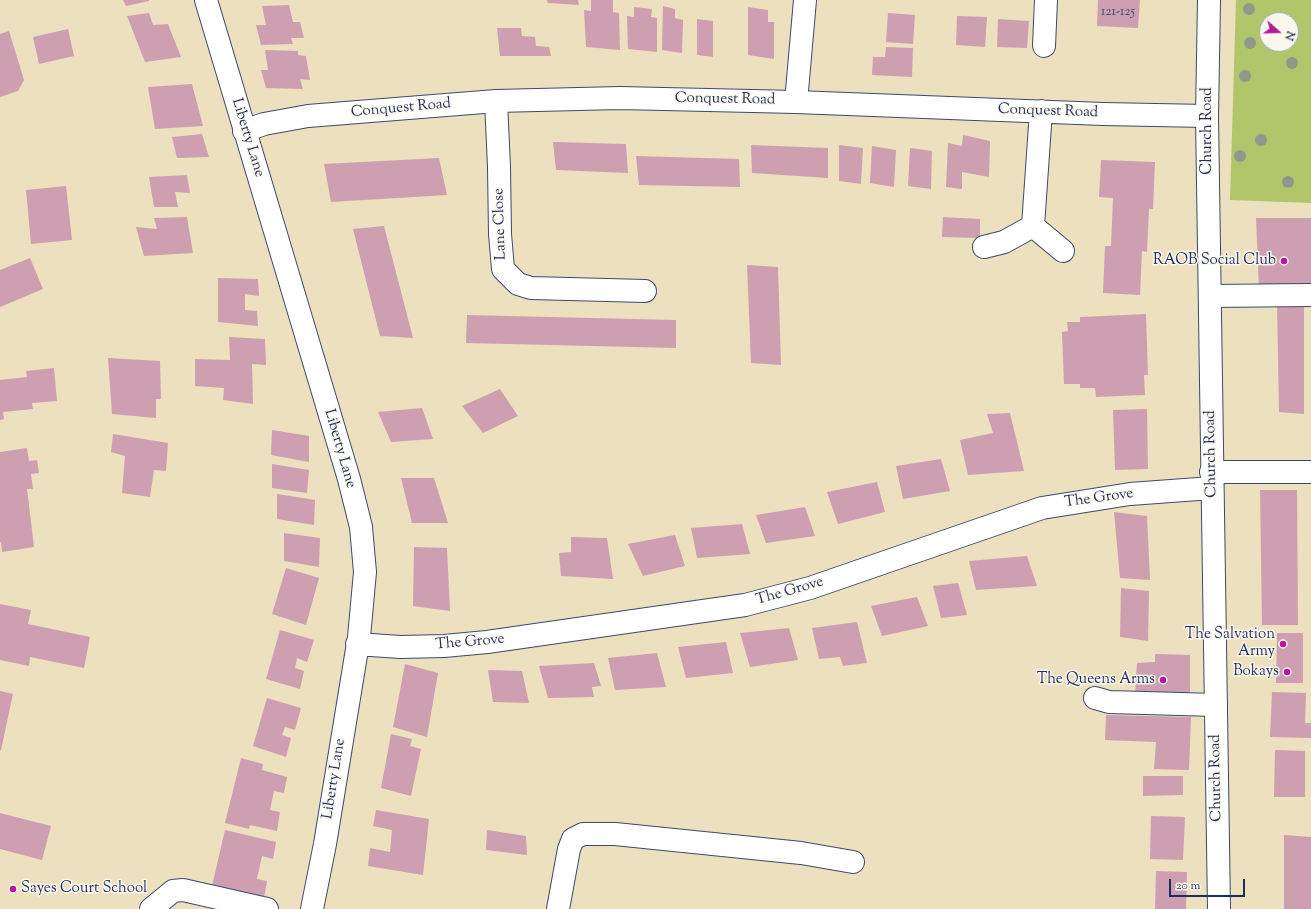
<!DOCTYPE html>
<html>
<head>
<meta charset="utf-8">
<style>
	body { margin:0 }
	#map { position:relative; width:1311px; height:909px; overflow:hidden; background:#ece0be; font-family:"Sorts Mill Goudy",serif }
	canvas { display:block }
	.north { position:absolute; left:1259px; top:12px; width:40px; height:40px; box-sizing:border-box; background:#fbf7ec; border:1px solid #a1a7b3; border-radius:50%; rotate:110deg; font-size:11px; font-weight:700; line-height:16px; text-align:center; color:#1b2f5e }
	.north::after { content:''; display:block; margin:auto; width:14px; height:18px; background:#b5179e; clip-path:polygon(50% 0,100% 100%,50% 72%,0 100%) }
	.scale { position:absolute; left:1169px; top:879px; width:76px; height:18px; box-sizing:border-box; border:2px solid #1b2f5e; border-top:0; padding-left:5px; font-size:12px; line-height:14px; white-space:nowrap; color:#1b2f5e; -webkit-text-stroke:3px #fbf7ec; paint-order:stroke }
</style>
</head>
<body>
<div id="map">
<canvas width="1311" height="909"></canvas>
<div class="north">N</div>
<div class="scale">20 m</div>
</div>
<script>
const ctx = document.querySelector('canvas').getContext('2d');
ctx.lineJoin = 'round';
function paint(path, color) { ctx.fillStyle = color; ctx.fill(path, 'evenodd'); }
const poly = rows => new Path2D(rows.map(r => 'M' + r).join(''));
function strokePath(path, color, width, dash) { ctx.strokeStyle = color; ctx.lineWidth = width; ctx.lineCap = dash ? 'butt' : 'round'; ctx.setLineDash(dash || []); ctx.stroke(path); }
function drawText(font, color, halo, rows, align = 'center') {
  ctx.font = font + ' "Sorts Mill Goudy",serif'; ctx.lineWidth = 3; ctx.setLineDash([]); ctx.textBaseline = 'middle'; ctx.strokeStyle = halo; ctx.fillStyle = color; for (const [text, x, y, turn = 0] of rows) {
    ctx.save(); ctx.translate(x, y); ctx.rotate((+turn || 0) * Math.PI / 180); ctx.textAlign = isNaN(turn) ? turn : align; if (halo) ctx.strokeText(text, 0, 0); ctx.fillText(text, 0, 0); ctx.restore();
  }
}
const green = poly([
	[1236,0,1311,0,1311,203,1230,200],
	[1267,20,1291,20,1291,44,1267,44]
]);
const building = poly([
	[123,0,149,0,149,1,126,6],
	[547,0,578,0,579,5,548,3],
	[591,0,613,0,613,12,619,13,620,50,586,47,584,10,591,11],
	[1098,0,1140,0,1138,28,1097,26],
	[289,5,293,22,300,22,304,38,291,38,293,44,261,45,256,25,266,25,262,6],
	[663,6,675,9,675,18,683,20,682,53,662,50],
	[634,7,652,9,651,17,657,18,657,52,628,49,627,16,634,17],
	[748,7,768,10,768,22,774,22,774,59,748,55],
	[149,13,153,25,168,24,181,57,145,62,127,16],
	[888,13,915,15,913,44,886,42],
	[957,16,987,17,985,47,956,45],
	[697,19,713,21,713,57,697,55],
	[998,19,1029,21,1027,48,997,47],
	[497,28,521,28,522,36,535,37,536,46,549,47,551,56,500,56],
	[68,29,74,56,39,64,33,37],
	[9,31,24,80,18,91,0,97,0,34],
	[886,47,913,48,912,77,872,75,873,57,885,57],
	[265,50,298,51,298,55,306,56,310,80,300,79,303,89,266,88,261,70,268,70],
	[192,84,203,126,155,129,148,87],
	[202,134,209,157,177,158,172,137],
	[963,135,990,141,989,177,962,172,962,189,946,187,948,143,962,146],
	[553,142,626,144,628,173,556,170],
	[751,145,828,148,828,178,752,173],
	[839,145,863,148,861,184,839,181],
	[872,146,896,150,894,187,870,183],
	[910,148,932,151,931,189,908,186],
	[636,156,739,159,740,187,639,185],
	[439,158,447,195,331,202,324,164],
	[1101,160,1155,162,1153,209,1149,209,1147,252,1142,251,1140,295,1103,293,1105,246,1111,246,1113,198,1099,197],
	[187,175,190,193,175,192,178,207,154,207,149,177],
	[66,186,72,240,31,244,26,190],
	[187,217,193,253,144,256,136,227,157,229,154,218],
	[943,217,980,219,980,238,942,237],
	[1256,218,1311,218,1311,289,1259,290],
	[384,226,413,338,380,336,353,229],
	[30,258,43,289,0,307,0,270],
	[747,265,778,267,781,365,751,363],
	[218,278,258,279,259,296,245,294,245,310,257,311,258,326,218,322],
	[1277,302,1304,303,1304,414,1279,412],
	[1146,314,1148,375,1144,375,1145,395,1096,397,1095,388,1080,388,1080,384,1064,384,1062,332,1068,331,1067,322,1080,322,1080,317],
	[467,315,676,320,676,348,466,343],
	[229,337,265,339,266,365,252,364,253,404,223,400,224,388,195,386,195,359,230,360],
	[108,358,160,361,161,399,156,399,156,418,112,414],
	[54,368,57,401,32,403,33,409,3,412,4,419,0,420,0,380,27,377,26,371],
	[500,389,518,416,483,433,462,406],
	[422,408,433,439,391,442,378,412],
	[1147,409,1148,469,1115,470,1113,410],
	[1010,413,1024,471,968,475,960,440,993,433,987,414],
	[272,430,309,436,309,462,271,455],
	[113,434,168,443,166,471,154,470,150,497,122,493,125,456,111,452],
	[27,448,29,461,37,460,39,473,31,474,33,489,27,489,34,547,2,552,1,542,0,542,0,452],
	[941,459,950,491,903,499,896,466],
	[272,464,309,470,307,493,272,488],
	[401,478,434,478,448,523,412,523],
	[877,482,885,512,838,524,827,492],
	[1260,490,1297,490,1298,625,1262,625],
	[277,494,315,500,314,525,277,519],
	[805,507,815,536,766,543,756,515],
	[1114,512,1147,516,1150,580,1120,578],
	[742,524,750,554,697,558,691,528],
	[284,533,320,538,319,567,284,561],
	[675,535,685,566,643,576,628,544],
	[571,537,607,538,613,579,561,576,559,553,571,552],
	[414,547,447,548,450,611,413,606],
	[1027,556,1037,586,976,590,969,561],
	[286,568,319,578,306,625,272,614],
	[958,583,967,615,941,618,933,586],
	[1121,588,1149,591,1148,641,1120,637],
	[917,597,928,626,882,636,871,606],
	[0,604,31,610,28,624,90,637,84,668,30,657,29,666,0,660],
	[857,622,867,663,843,666,840,657,819,659,812,628],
	[789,628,798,660,750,667,740,633],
	[280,630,314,640,307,662,297,658,295,668,304,671,300,689,266,679],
	[1277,633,1303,633,1303,683,1276,683],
	[726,642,733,673,686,678,678,647],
	[657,653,666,687,615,690,608,658],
	[1155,654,1190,655,1190,697,1135,696,1137,663,1155,662],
	[594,663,601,686,592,687,594,697,548,698,539,666],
	[405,664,438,673,427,737,393,727],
	[488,670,522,671,529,703,493,702],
	[0,691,13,694,1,750,0,750],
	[1272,692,1306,693,1305,723,1311,723,1311,738,1270,737],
	[267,698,301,708,295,730,285,727,282,735,291,738,286,757,253,746],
	[1106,715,1191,717,1189,770,1154,769,1156,742,1105,740],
	[391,734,412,739,410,746,421,749,411,796,381,788],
	[1275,750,1305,751,1305,797,1274,797],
	[241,758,263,764,262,770,287,777,284,793,274,791,270,810,280,812,277,831,250,825,249,829,225,823],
	[1143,776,1183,776,1183,795,1143,796],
	[376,810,429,819,423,875,368,866,370,848,390,852,392,830,373,826],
	[0,813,51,826,42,860,0,849],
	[1151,816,1185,817,1183,860,1150,859],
	[225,830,276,842,273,859,262,856,257,879,267,881,264,898,212,886],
	[487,830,526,836,527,855,486,850],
	[1284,835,1311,837,1311,909,1284,909],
	[1156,871,1187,872,1186,909,1155,909]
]);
const minor = poly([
	[206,0,349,479,361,527,365,572,359,637,325,844,312,909],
	[1044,46,1046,0],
	[496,101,499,167,500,234,503,269,518,284,531,288,645,291],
	[796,102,805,0],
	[244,131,264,124,308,116,496,101,620,98,796,102,1103,114,1207,116],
	[1033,226,1063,251],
	[984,247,1004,242,1033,226,1041,111],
	[1210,296,1311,295],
	[1211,472,1311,472],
	[357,644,400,647,444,646,487,642,745,605,810,588,1042,508,1130,494,1212,488],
	[1095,698,1109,702,1216,705],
	[151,909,173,891,183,890,267,909],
	[558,909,569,849,573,839,583,834,615,834,801,853,853,862]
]);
const major = poly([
	[1209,0,1207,116,1219,909]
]);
const trees = [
	[1249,9],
	[1250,43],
	[1292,63],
	[1245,76],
	[1261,140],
	[1240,156],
	[1288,182]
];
const markers = [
	[1284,261,4,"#b5179e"],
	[1283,644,4,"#b5179e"],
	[1287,672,4,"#b5179e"],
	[1163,680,4,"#b5179e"],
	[13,889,4,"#b5179e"]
];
const numberNames = [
	["121-125",1118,13]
];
const streetNames = [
	["Conquest Road",725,100,1],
	["Conquest Road",401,109,-5],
	["Conquest Road",1048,112,2],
	["Church Road",1208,131,-90],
	["Liberty Lane",247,138,73],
	["Lane Close",501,224,-92],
	["Liberty Lane",339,449,74],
	["Church Road",1212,454,-91],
	["The Grove",1099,499,-8],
	["The Grove",790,592,-16],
	["The Grove",470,643,-5],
	["Church Road",1217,778,-91],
	["Liberty Lane",335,779,-81]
];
const poiNames = [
	["RAOB Social Club",1276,261],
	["The Salvation",1275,635],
	["Army",1275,652],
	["Bokays",1279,672],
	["The Queens Arms",1155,680],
	["Sayes Court School",21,889,"left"]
];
paint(green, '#b1c66a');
paint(building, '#ce9fb1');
strokePath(minor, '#3a4a6c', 24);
strokePath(major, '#3a4a6c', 24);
strokePath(minor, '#fff', 22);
strokePath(major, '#fff', 22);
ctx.fillStyle = '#92978b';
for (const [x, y] of trees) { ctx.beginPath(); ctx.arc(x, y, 6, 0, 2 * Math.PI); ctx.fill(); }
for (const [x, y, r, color] of markers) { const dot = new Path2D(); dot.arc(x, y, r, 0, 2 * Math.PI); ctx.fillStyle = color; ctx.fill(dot); strokePath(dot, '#fbf7ec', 1.5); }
drawText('13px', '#484b73', null, numberNames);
drawText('15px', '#1b2f5e', '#fbf7ec', streetNames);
drawText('15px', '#1b2f5e', '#fbf7ec', poiNames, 'right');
</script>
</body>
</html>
